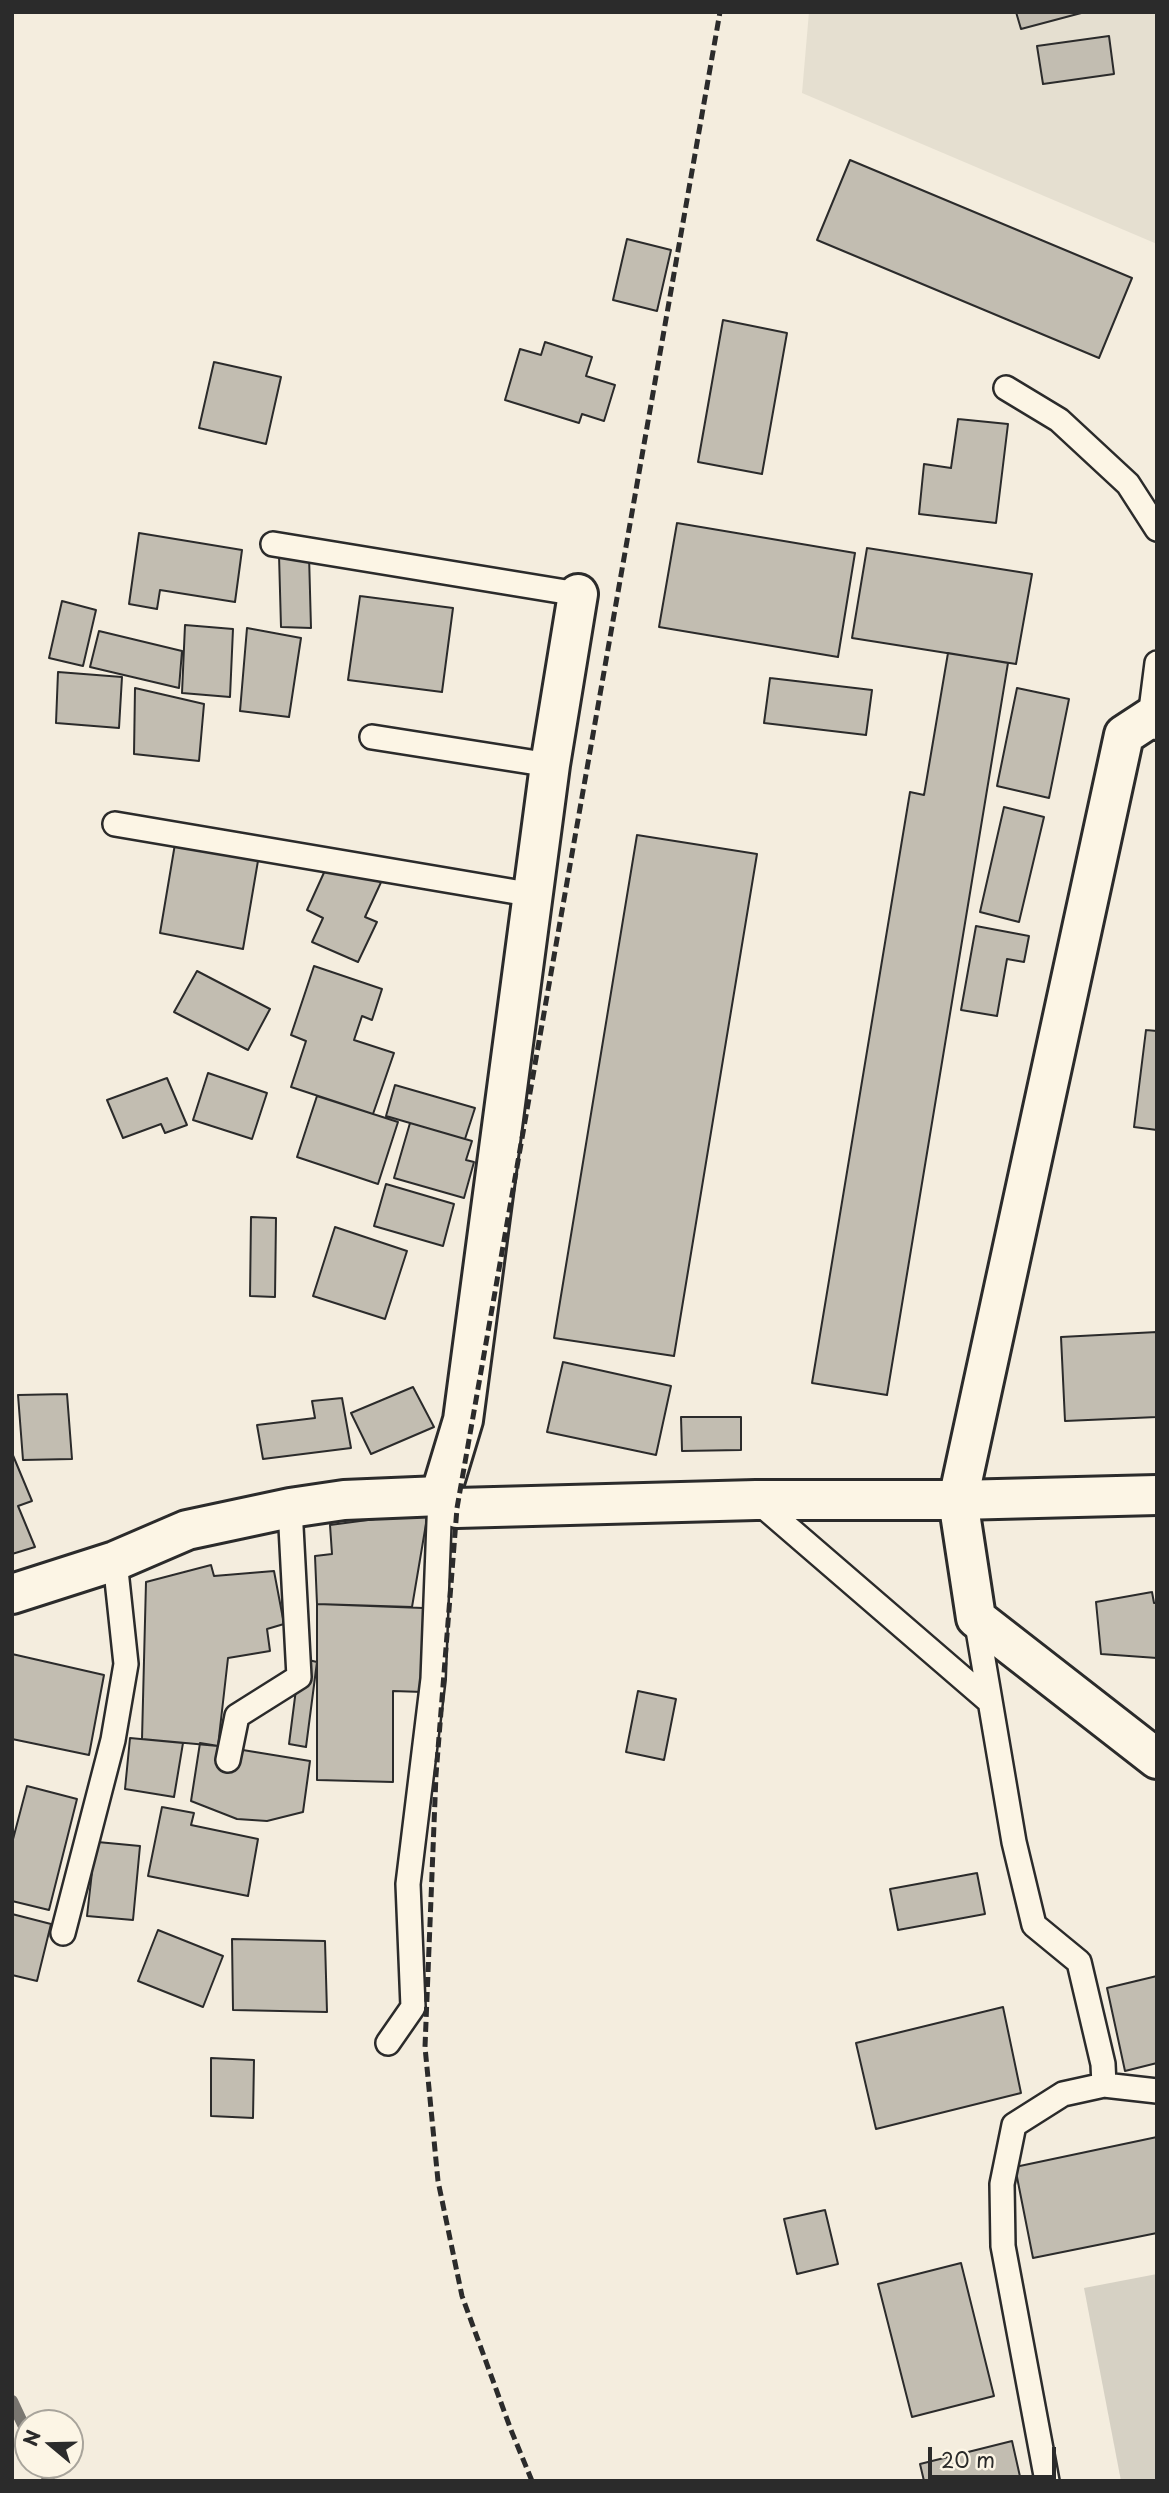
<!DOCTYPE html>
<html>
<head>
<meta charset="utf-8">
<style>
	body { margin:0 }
	#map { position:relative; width:1169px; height:2493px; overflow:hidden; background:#f4edde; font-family:"Playpen Sans",sans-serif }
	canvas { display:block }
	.frame { position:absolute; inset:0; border:14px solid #2b2b2b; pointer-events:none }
	.north { position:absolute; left:14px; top:2409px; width:70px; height:70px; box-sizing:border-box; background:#fcf5e5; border:2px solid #a8a49b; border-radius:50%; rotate:289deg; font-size:19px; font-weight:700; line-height:28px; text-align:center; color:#2b2b2b }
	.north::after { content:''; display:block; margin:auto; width:24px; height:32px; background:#2b2b2b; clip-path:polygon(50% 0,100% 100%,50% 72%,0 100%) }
	.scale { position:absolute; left:928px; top:2447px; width:128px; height:32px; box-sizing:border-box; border:4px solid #2b2b2b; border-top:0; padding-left:9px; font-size:21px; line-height:24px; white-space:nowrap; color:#2b2b2b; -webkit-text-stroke:5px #fcf5e5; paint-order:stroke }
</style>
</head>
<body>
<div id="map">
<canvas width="1169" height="2493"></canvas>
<div class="frame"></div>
<div class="north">N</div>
<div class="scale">20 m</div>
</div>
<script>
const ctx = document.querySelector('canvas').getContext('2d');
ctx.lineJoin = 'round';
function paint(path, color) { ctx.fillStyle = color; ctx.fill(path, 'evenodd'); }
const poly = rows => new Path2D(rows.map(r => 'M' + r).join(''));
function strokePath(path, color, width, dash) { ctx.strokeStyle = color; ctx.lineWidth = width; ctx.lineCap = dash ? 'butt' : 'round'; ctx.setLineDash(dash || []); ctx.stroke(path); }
const built = poly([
	[809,12,1157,12,1157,244,802,93]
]);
const green = poly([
	[1157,2274,1157,2481,1121,2481,1084,2288]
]);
const stream = poly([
	[12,2401,28,2435],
	[42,2465,49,2481]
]);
const building = poly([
	[1016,12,1085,12,1021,29,1016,12],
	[1109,36,1114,74,1043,84,1037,46,1109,36],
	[850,160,1132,278,1099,358,817,240,850,160],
	[627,239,671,250,657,311,613,300,627,239],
	[723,320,787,333,762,474,698,462,723,320],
	[545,342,592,357,586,376,615,385,604,421,582,414,579,423,505,400,520,349,541,355,545,342],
	[214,362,281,377,266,444,199,428,214,362],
	[958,419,1008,424,996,523,919,514,924,464,951,468,958,419],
	[677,523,855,553,838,657,659,627,677,523],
	[139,533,242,550,235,602,160,590,157,609,129,604,139,533],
	[867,548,1032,574,1016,664,852,638,867,548],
	[279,555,309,555,311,628,281,627,279,555],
	[360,596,453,608,442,692,348,680,360,596],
	[62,601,96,610,83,666,49,658,62,601],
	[185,625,233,629,230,697,182,693,185,625],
	[247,628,301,638,289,717,240,711,247,628],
	[99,631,182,651,179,688,90,667,99,631],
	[948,653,1008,663,887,1395,812,1383,910,792,924,795,948,653],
	[58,672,122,677,119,728,56,723,58,672],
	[770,678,872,690,866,735,764,723,770,678],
	[135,688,204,704,199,761,134,754,135,688],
	[1017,688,1069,699,1049,798,997,786,1017,688],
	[1004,807,1044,817,1019,922,980,912,1004,807],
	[177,832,260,849,243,949,160,933,177,832],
	[637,835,757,854,674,1356,554,1338,637,835],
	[332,855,383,878,365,917,377,922,358,962,312,942,323,918,307,910,332,855],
	[976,926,1029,936,1024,962,1007,959,997,1016,961,1010,976,926],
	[314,966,382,989,372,1020,362,1016,354,1040,394,1053,373,1114,291,1087,306,1041,291,1035,314,966],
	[197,971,270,1009,248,1050,174,1012,197,971],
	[1146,1030,1157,1031,1157,1130,1134,1127,1146,1030],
	[208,1073,267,1093,252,1139,193,1120,208,1073],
	[167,1078,187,1125,165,1133,161,1124,123,1138,107,1100,167,1078],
	[395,1085,475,1108,465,1139,386,1116,395,1085],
	[317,1096,398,1122,378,1184,297,1157,317,1096],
	[410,1123,472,1141,466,1160,474,1162,464,1198,394,1178,410,1123],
	[386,1184,454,1204,443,1246,374,1226,386,1184],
	[251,1217,276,1218,275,1297,250,1296,251,1217],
	[335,1227,407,1251,385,1319,313,1296,335,1227],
	[1157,1332,1157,1417,1065,1421,1061,1337,1157,1332],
	[563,1362,671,1386,656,1455,547,1432,563,1362],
	[413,1387,434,1427,371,1454,351,1413,413,1387],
	[67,1394,72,1459,23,1460,18,1395,67,1394],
	[342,1398,351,1448,263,1459,257,1425,315,1418,312,1401,342,1398],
	[681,1417,741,1417,741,1450,682,1451,681,1417],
	[12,1453,32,1501,18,1506,35,1547,12,1554,12,1453],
	[428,1512,412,1607,317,1604,315,1556,332,1554,330,1525,428,1512],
	[211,1565,214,1576,274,1571,284,1624,267,1629,270,1651,228,1658,218,1746,142,1739,146,1582,211,1565],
	[1152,1592,1154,1603,1157,1603,1157,1658,1101,1654,1096,1602,1152,1592],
	[317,1604,423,1608,423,1692,393,1691,393,1782,317,1780,317,1604],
	[12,1654,104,1675,89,1755,12,1739,12,1654],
	[300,1658,317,1662,306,1747,289,1744,300,1658],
	[638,1691,676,1699,664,1760,626,1752,638,1691],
	[130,1738,183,1743,174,1797,125,1789,130,1738],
	[200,1743,310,1761,303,1812,267,1821,237,1819,191,1801,200,1743],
	[27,1786,77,1799,49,1910,12,1901,12,1843,27,1786],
	[162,1807,194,1813,191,1825,258,1839,248,1896,148,1876,162,1807],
	[87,1841,140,1846,133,1920,87,1916,92,1872,84,1872,87,1841],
	[977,1873,985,1914,898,1930,890,1889,977,1873],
	[12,1914,51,1924,37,1981,12,1975,12,1914],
	[158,1930,223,1956,203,2007,138,1981,158,1930],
	[232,1939,325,1941,327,2012,233,2010,232,1939],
	[1157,1976,1157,2063,1125,2071,1107,1988,1157,1976],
	[1003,2007,1021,2093,876,2129,856,2043,1003,2007],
	[211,2058,254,2060,253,2118,211,2116,211,2058],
	[1157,2137,1157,2233,1033,2258,1015,2167,1157,2137],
	[825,2210,838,2264,797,2274,784,2219,825,2210],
	[961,2263,994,2396,912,2417,878,2284,961,2263],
	[1012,2441,1021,2481,924,2481,920,2464,1012,2441]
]);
const service = poly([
	[1006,388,1059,420,1128,484,1157,529],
	[273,544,578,594],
	[1150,718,1157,663],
	[372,737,550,765],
	[115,824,534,895],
	[756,1500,989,1701],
	[976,1618,1014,1842,1034,1925,1079,1962,1103,2064,1104,2085],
	[228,1760,237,1716,299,1677,290,1508],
	[63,1933,113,1740,126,1664,115,1561],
	[388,2043,413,2007,408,1884,433,1679,440,1496],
	[1047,2481,1003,2246,1002,2184,1014,2125,1063,2094,1104,2085,1157,2091]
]);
const minor = poly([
	[1157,720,1150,718,1124,735,958,1500,976,1618,1157,1759],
	[440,1496,463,1420,550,765,578,594]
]);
const tertiary = poly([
	[12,1594,115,1561,187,1530,290,1508,344,1500,440,1496,457,1508,756,1500,958,1500,1157,1495]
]);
const rail = poly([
	[532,2481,511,2430,462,2296,438,2181,425,2047,436,1775,457,1508,720,12]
]);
paint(built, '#e5dfd0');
paint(green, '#d6d1c4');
strokePath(stream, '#7a7771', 12);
paint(building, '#c2bdb1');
strokePath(building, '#2b2b2b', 2);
strokePath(service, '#2b2b2b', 28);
strokePath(minor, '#2b2b2b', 44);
strokePath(tertiary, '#2b2b2b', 44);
strokePath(service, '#fcf5e5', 23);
strokePath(minor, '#fcf5e5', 38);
strokePath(tertiary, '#fcf5e5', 38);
strokePath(rail, '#2b2b2b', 5, [10, 5]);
</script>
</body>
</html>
